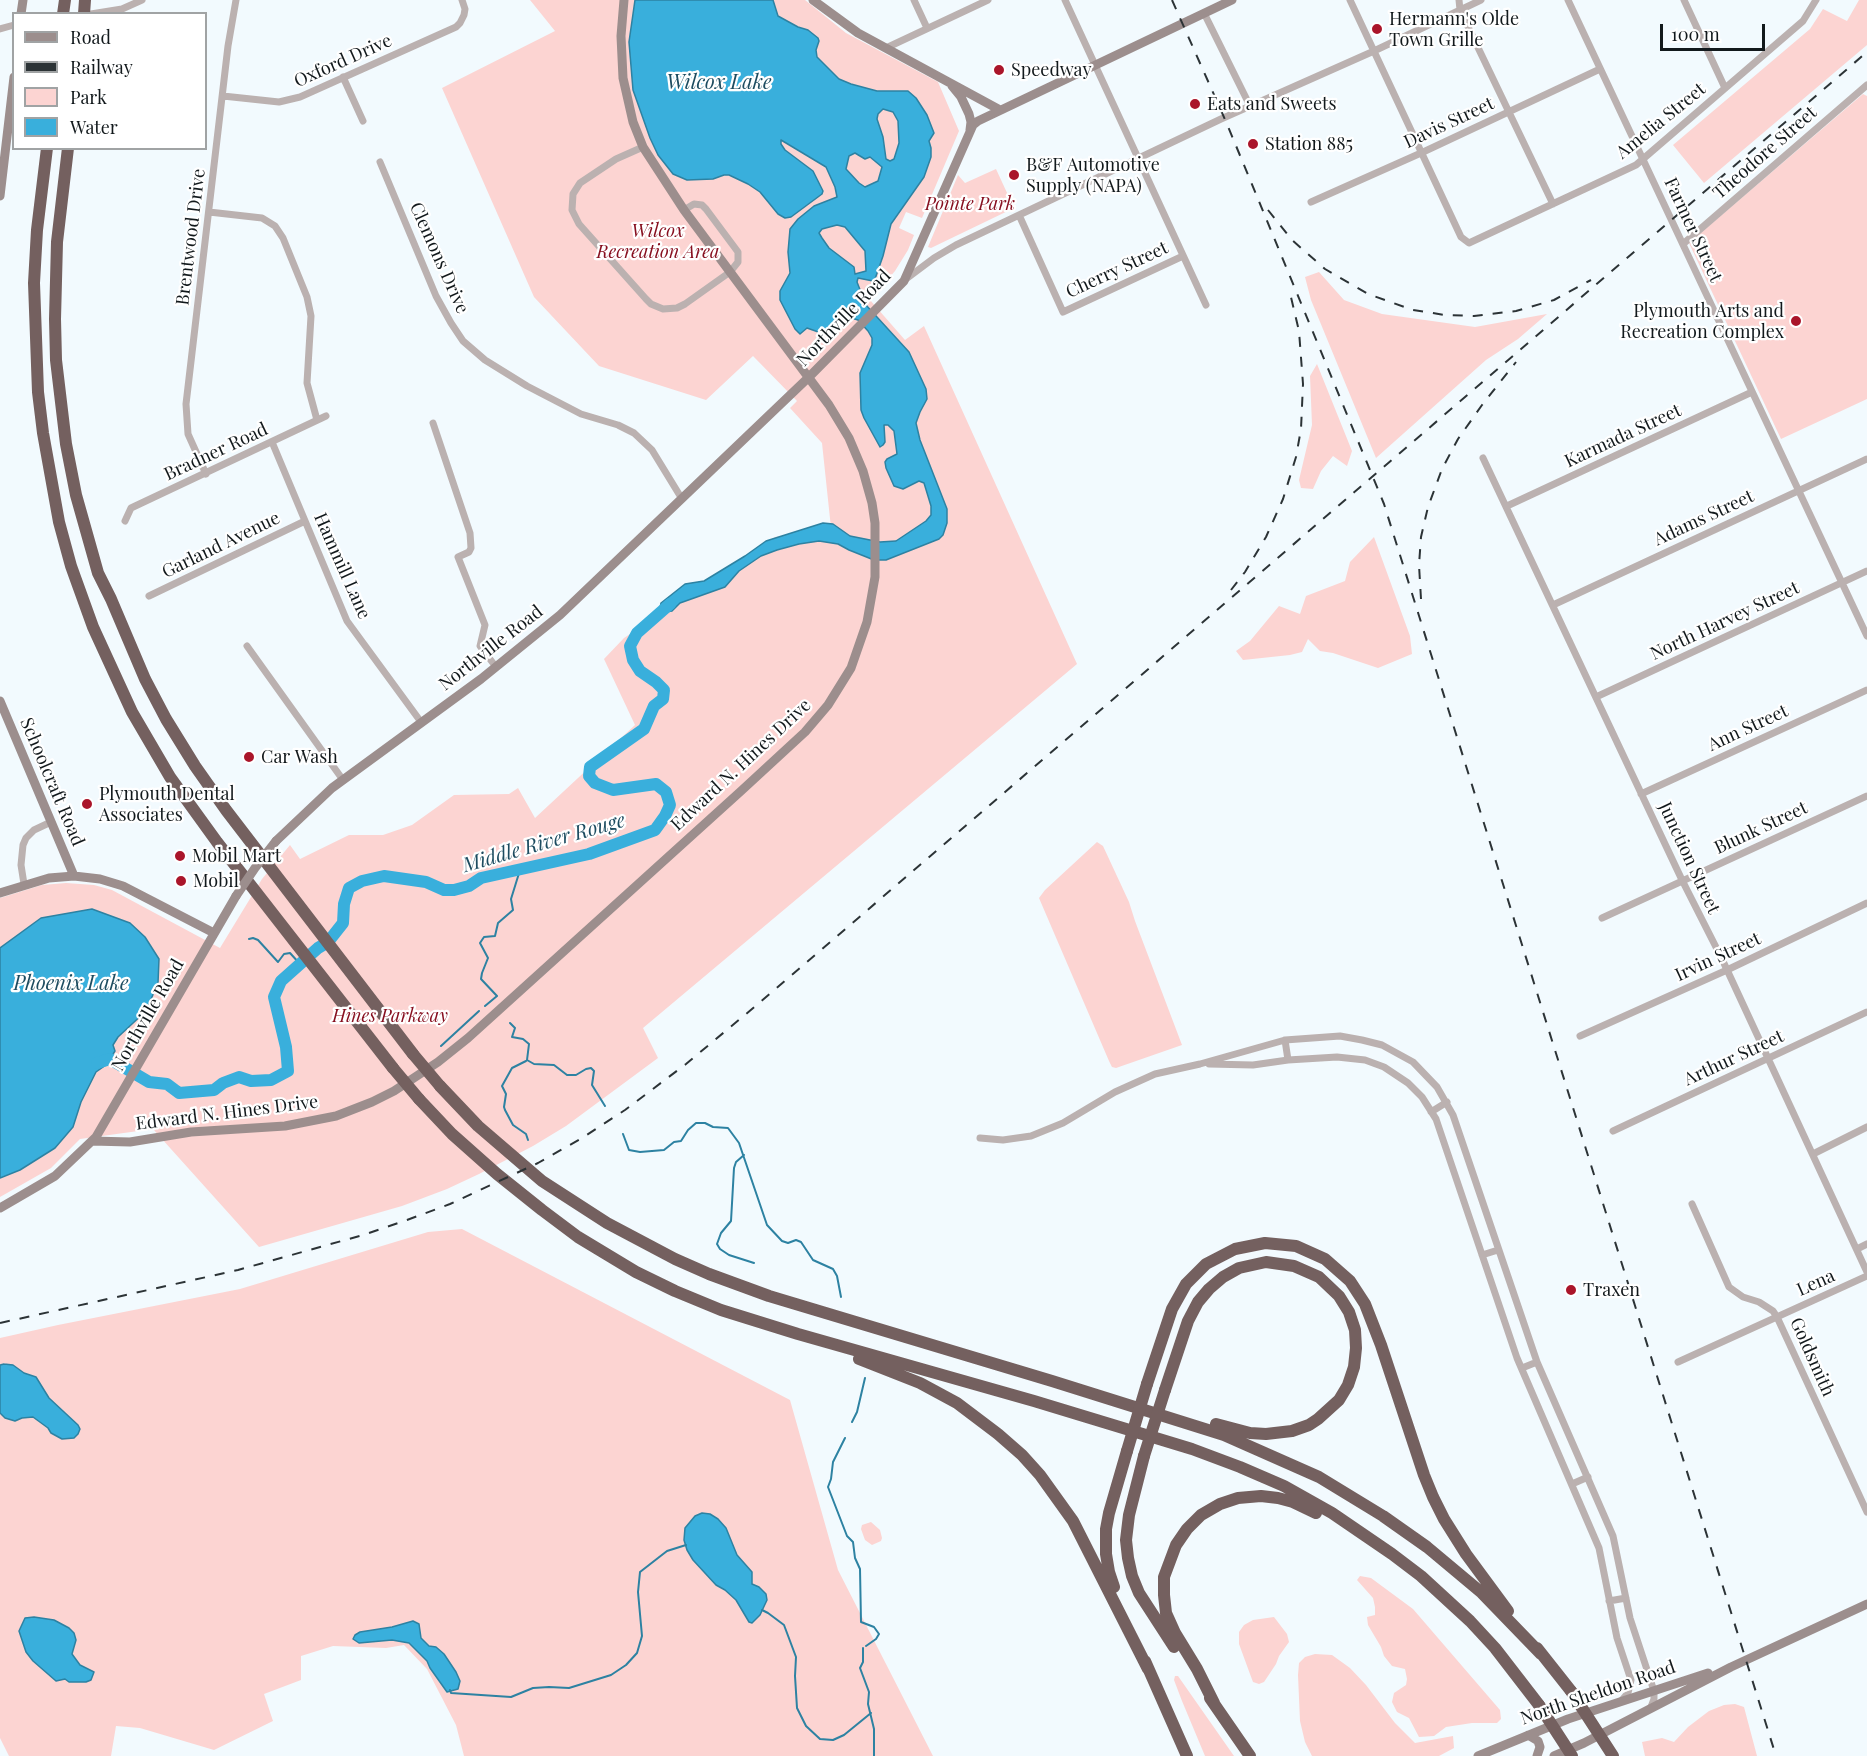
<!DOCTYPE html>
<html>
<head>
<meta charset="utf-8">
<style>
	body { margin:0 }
	#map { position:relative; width:1867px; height:1756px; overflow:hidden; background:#f2fafe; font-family:"Playfair Display",serif }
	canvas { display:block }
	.legend { position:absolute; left:12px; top:12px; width:195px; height:138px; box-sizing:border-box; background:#fff; border:2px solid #a0a3a4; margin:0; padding:8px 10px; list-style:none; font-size:18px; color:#12191c }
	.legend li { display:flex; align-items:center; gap:12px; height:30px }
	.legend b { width:30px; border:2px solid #a0a3a4 }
	.scale { position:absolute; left:1660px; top:24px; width:105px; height:27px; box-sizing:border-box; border:3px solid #12191c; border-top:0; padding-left:8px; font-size:18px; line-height:21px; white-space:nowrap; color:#12191c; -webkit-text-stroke:4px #fff; paint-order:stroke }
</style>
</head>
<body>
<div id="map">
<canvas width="1867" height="1756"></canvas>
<ul class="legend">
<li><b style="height:8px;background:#9c8e8d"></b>Road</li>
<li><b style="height:8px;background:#2c3336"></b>Railway</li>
<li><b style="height:16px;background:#fcd4d2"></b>Park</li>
<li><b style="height:16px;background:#39afdc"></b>Water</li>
</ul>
<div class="scale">100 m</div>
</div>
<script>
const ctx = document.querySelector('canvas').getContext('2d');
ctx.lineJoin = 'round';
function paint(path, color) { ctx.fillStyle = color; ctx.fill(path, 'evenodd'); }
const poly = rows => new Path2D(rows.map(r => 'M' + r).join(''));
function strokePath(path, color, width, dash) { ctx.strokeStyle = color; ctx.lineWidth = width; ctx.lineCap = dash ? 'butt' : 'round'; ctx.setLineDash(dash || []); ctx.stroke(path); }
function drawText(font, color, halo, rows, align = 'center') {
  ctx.font = font + ' "Playfair Display",serif'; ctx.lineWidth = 4.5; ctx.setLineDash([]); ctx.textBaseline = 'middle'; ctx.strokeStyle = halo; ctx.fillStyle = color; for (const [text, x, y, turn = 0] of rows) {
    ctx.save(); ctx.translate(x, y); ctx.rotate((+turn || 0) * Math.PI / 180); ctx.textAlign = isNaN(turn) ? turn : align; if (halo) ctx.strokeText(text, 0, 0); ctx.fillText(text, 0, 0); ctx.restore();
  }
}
const green = poly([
	[530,0,805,0,846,33,938,82,959,131,922,218,906,212,899,228,914,235,908,250,895,271,870,300,905,340,924,326,1077,664,643,1028,658,1058,566,1126,533,1146,479,1174,447,1189,402,1206,259,1247,153,1129,80,1139,51,1168,0,1197,0,898,42,885,66,883,94,885,112,890,220,948,262,879,290,845,300,859,349,835,383,835,412,825,454,795,509,794,518,788,535,818,635,725,604,659,624,638,775,537,831,528,822,443,790,408,797,401,753,356,706,400,599,366,534,297,442,88,555,31],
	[1859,0,1867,0,1867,45,1704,183,1673,145,1810,29,1823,9,1847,21],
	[1863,94,1867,96,1867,399,1781,439,1689,243],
	[996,169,1014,208,931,248,928,247,958,175,965,183],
	[1319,272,1344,300,1382,314,1475,327,1547,314,1518,339,1486,360,1376,458,1311,300,1305,277],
	[1317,364,1352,451,1347,466,1333,456,1321,471,1313,489,1301,488,1299,480,1312,425,1310,376],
	[1374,537,1410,636,1412,654,1378,668,1333,653,1320,651,1308,639,1302,652,1290,655,1243,660,1236,651,1250,641,1279,606,1300,614,1306,596,1345,581,1350,562],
	[1097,842,1103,846,1129,902,1135,921,1182,1045,1116,1068,1112,1067,1109,1061,1039,898,1045,890],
	[462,1229,790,1400,838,1570,933,1756,464,1756,456,1725,427,1669,404,1645,386,1648,333,1646,301,1656,301,1680,264,1694,273,1721,214,1750,140,1728,116,1726,111,1756,9,1756,0,1738,0,1338,58,1325,240,1289,428,1232],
	[871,1522,880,1530,882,1538,881,1541,872,1545,865,1540,861,1529,862,1525],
	[1360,1576,1371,1578,1413,1609,1500,1710,1501,1719,1497,1723,1472,1723,1446,1727,1434,1736,1419,1737,1409,1718,1397,1712,1392,1702,1394,1693,1406,1685,1407,1679,1405,1669,1392,1666,1384,1656,1381,1647,1368,1625,1367,1617,1375,1615,1375,1607,1373,1598,1357,1580],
	[1274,1617,1287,1634,1289,1642,1279,1656,1276,1664,1264,1682,1259,1684,1253,1682,1250,1674,1239,1644,1239,1632,1244,1625,1253,1620],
	[1315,1654,1332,1655,1350,1668,1366,1685,1395,1723,1415,1743,1453,1736,1454,1748,1439,1756,1312,1756,1305,1742,1300,1721,1298,1675,1299,1663,1305,1657],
	[1175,1676,1178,1676,1234,1756,1205,1756,1182,1701,1174,1680],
	[1735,1704,1744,1707,1757,1756,1645,1756,1642,1742,1662,1738,1674,1742,1688,1727,1709,1711,1724,1705]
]);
const water = poly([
	[635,0,773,0,778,16,798,27,808,30,818,38,819,41,816,50,817,57,839,79,851,84,877,91,908,91,916,98,927,115,934,133,929,141,931,148,931,157,924,177,891,224,883,256,875,279,873,281,858,278,857,282,866,305,909,352,926,389,927,399,920,412,916,423,920,440,947,509,947,523,943,535,939,539,886,560,874,560,849,550,838,544,819,541,799,544,777,550,761,556,739,571,725,587,680,603,672,611,659,613,661,603,685,584,704,581,745,556,766,541,823,523,833,524,850,536,880,542,896,541,926,521,931,515,931,506,924,483,919,481,903,489,894,486,886,468,885,462,887,459,897,454,894,431,888,425,884,425,885,442,883,445,880,447,864,418,861,410,860,373,872,345,872,338,868,331,858,320,848,317,838,320,831,329,824,334,807,328,800,334,795,329,780,300,780,291,790,273,788,252,790,229,798,219,814,206,837,197,835,187,826,167,781,140,781,144,785,150,813,171,823,191,822,194,791,217,785,218,778,214,760,192,748,184,729,175,724,175,713,179,687,180,673,174,658,155,650,138,633,90,629,42,635,0],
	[883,109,893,112,898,121,899,143,894,159,890,161,886,159,883,137,877,119,878,114,883,109],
	[855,153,865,159,870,157,882,167,878,181,865,187,859,183,846,169,849,156,855,153],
	[837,225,845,227,865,251,866,271,855,274,854,267,829,248,822,238,819,233,822,229,837,225],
	[92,909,130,923,145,937,159,959,158,983,146,1011,118,1037,113,1045,115,1051,106,1065,96,1072,81,1102,73,1127,55,1148,20,1170,0,1178,0,948,41,918,92,909],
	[4,1364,13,1365,24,1373,36,1377,49,1398,78,1425,80,1429,78,1434,74,1438,62,1439,51,1433,48,1428,33,1417,22,1418,15,1421,5,1418,0,1413,0,1365,4,1364],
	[702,1513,710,1514,718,1519,726,1528,737,1555,752,1572,752,1584,759,1587,766,1594,767,1600,760,1615,752,1623,749,1622,736,1600,725,1590,716,1585,693,1560,687,1550,684,1540,685,1528,695,1516,702,1513],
	[34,1617,54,1620,69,1628,74,1633,76,1640,72,1654,80,1665,94,1672,91,1680,86,1682,69,1682,65,1679,56,1681,33,1661,26,1652,19,1631,25,1618,34,1617],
	[413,1621,419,1624,421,1638,429,1646,436,1647,444,1654,456,1672,460,1681,458,1689,447,1692,430,1668,427,1661,409,1643,392,1640,359,1643,353,1639,355,1635,360,1632,392,1627,413,1621]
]);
const stream = poly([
	[249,939,253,938,258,940,278,962,284,954,290,953,300,964],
	[485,1006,497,996,481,979,482,973,488,958,480,943,484,937,495,936,498,923,513,910,511,899,520,870],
	[510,1023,515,1028,512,1037,523,1039,529,1044,527,1060],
	[441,1046,479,1011],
	[527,1060,534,1064,554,1065,567,1075,576,1075,586,1069,591,1068,594,1071,592,1085,605,1106],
	[526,1061,512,1068,502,1086,506,1094,504,1107,505,1110,513,1125,526,1134,528,1140],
	[623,1134,629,1150,640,1152,664,1150,674,1142,681,1141,688,1130,696,1123,705,1123,713,1127,728,1128,739,1143,767,1225,782,1241,788,1243,796,1240,801,1242,813,1260,833,1269,837,1276,841,1297],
	[744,1155,736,1162,734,1168,731,1221,721,1233,717,1244,720,1249,729,1255,754,1263],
	[852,1422,857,1412,865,1378],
	[845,1438,833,1462,831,1479,828,1487,847,1536,853,1542,855,1558,860,1569,861,1622,874,1627,879,1634,876,1639,866,1646],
	[762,1610,768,1613,784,1625,796,1657,795,1676,797,1708,806,1726,820,1739,833,1740,844,1735,871,1713],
	[863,1648,863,1662,860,1668,869,1692,868,1704,874,1729,874,1756],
	[450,1690,451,1693,511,1697,533,1688,549,1687,569,1688,611,1675,626,1665,637,1653,642,1636,638,1592,640,1572,667,1551,686,1545]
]);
const river = poly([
	[97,1063,110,1059,149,1082,167,1084,179,1093,214,1090,223,1083,239,1077,251,1081,271,1080,288,1071,286,1047,274,997,281,981,318,948,328,942,343,923,344,904,349,888,362,881,384,876,426,882,444,890,454,890,469,886,481,878,589,854,655,830,665,816,670,805,666,792,656,784,613,790,595,783,589,776,590,767,644,729,654,706,663,699,664,690,656,682,640,671,633,660,630,646,637,633,670,604]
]);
const street = poly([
	[914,0,927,28],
	[1065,0,1206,305],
	[1350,0,1461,237,1469,243,1636,165,1803,21,1816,0],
	[1459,0,1460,10,1553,204],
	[1568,0,1867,636],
	[1684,0,1725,88],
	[1204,13,1250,106],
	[91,14,122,9,142,0],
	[0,29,14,25],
	[886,48,988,0],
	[343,77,363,121],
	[223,96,279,102,300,97,456,27,460,23,464,15,465,9,462,0],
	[643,147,616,159,580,183,573,194,572,210,579,224,646,299,651,304,663,309,677,308,685,304,730,272,738,262,738,252,706,209,702,205,694,204,684,210],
	[380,162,436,296,451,323,463,341,485,360,527,386,581,414,618,425,634,433,652,450,682,499],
	[1311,202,1421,153,1600,69],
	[209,212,262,218,275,226,283,238,307,297,311,316,307,383,317,420],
	[1019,215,1063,312,1183,256],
	[1683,244,1867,85],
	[906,279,934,258,956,245,1221,119,1374,51,1481,0],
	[433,423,470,533,471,548,469,552,458,557,485,625,480,646,496,667],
	[272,442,347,621,421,722],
	[1483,458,1682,880,1722,959,1867,1272],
	[206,474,188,434,186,404,228,46,236,0],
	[1507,506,1752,392],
	[125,521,131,508,326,416],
	[149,596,305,521],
	[1553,605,1867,459],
	[247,646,343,780],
	[1596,697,1867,571],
	[1641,794,1867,690],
	[24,884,21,865,23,845,26,838,34,830,51,822],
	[1602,918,1867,796],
	[1580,1036,1727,970,1867,903],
	[1285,1040,1288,1060],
	[1209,1064,1253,1065,1288,1060,1337,1057,1365,1060,1384,1067,1408,1083,1422,1097,1436,1119,1517,1358,1599,1548,1617,1638,1631,1680,1628,1693,1622,1700],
	[1431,1112,1447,1102],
	[1613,1131,1867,1012],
	[980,1138,1003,1140,1031,1136,1063,1123,1115,1092,1155,1074,1200,1064,1285,1040,1340,1036,1362,1040,1382,1045,1413,1062,1437,1087,1453,1115,1537,1362,1613,1536,1630,1618,1654,1691,1654,1699,1651,1707],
	[1813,1154,1867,1127],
	[1692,1204,1729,1287,1743,1297,1759,1302,1773,1311,1777,1317,1867,1512],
	[1857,1249,1867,1244],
	[1482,1255,1498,1250],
	[1678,1362,1867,1276],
	[1522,1368,1537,1362],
	[1572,1484,1588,1477],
	[1609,1601,1626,1598]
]);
const secondary = poly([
	[813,0,858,33,1000,110],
	[21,14,23,0],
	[952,86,961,97,969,114,971,122,970,130],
	[0,196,14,77],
	[0,701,74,876],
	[276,841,332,788,481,679,560,615,809,377,904,281,973,125,978,121,1232,0],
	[0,893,49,878,74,876,100,879,123,886,214,933],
	[92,1141,130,1142,191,1132,285,1126,336,1116,372,1102,394,1091,438,1062,468,1038,741,791,805,732,828,705,851,668,867,622,875,577,875,523,872,503,863,471,849,438,829,405,684,210,643,147,633,122,623,78,621,36,624,0],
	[0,1208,55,1176,96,1137,236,896],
	[1528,1735,1538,1741,1540,1747,1537,1756],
	[1478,1756,1568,1719,1708,1673],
	[1554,1756,1584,1743,1731,1667,1867,1604]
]);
const highway = poly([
	[63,14,65,0],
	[84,14,85,0],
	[47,148,37,230,34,283,38,392,43,433,59,522,71,566,93,627,132,712,170,777,217,842,393,1068],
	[68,148,57,242,55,319,56,360,66,444,76,495,98,573,111,599,145,679,166,719,195,766,226,810,413,1054],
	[440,1086,478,1126,542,1181,607,1223,675,1259,709,1274,769,1296,1052,1381,1224,1435,1319,1477,1383,1516,1427,1547,1482,1593,1541,1654],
	[419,1099,452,1134,497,1174,542,1210,578,1237,636,1272,675,1291,721,1310,798,1334,1034,1401,1192,1449,1240,1467,1284,1486,1332,1513,1392,1554,1421,1576,1470,1621,1495,1648,1539,1705],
	[859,1359,920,1383,957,1403,998,1434,1022,1455,1040,1475,1073,1521,1148,1669],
	[1147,1384,1172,1309,1186,1284,1206,1264,1235,1249,1265,1243,1296,1246,1325,1259,1350,1281,1365,1304,1381,1345,1424,1475,1433,1497,1444,1519,1466,1554,1508,1611],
	[1165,1390,1188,1321,1198,1302,1209,1289,1223,1277,1239,1268,1266,1262,1294,1266,1319,1277,1339,1296,1349,1312,1355,1330,1356,1348,1354,1367,1348,1385,1339,1400,1318,1419,1309,1425,1292,1431,1266,1434,1250,1433,1216,1424],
	[1144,1456,1129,1515,1126,1540,1128,1558,1132,1576,1139,1593,1174,1647],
	[1114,1587,1109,1572,1106,1554,1106,1529,1109,1513,1127,1451],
	[1537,1648,1571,1691],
	[1145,1661,1187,1756],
	[1210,1698,1250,1756],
	[1214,1703,1197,1669,1175,1633,1166,1613,1164,1595,1164,1577,1176,1545,1187,1529,1201,1515,1220,1504,1238,1498,1261,1496,1278,1498,1293,1502,1316,1513]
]);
const rail = poly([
	[1172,0,1227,124,1384,504,1776,1756],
	[1268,210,1292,240,1325,269,1368,294,1413,310,1445,315,1474,316,1516,311,1554,300,1591,280],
	[1231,590,1245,572,1266,537,1283,499,1296,457,1301,429,1303,384,1299,331,1290,293],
	[1421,599,1419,565,1421,537,1428,507,1442,469,1458,439,1482,405,1516,362],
	[0,1323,238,1270,363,1235,407,1220,450,1204,538,1163,582,1138,625,1110,686,1064,758,1004,1867,52]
]);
const secondaryBridge = poly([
	[236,896,255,868,276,841]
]);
const highwayBridge = poly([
	[413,1054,440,1086],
	[393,1068,419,1099],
	[1127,1451,1147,1384],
	[1144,1456,1165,1390],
	[1571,1691,1613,1756],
	[1539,1705,1572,1756]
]);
const markers = [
	[1377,29,6,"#aa152a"],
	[999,70,6,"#aa152a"],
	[1195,104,6,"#aa152a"],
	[1253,144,6,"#aa152a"],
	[1014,175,6,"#aa152a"],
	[1796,321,6,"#aa152a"],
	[249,757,6,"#aa152a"],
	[87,804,6,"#aa152a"],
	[180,856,6,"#aa152a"],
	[181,881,6,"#aa152a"],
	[1571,1290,6,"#aa152a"]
];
const poiNames = [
	["Hermann's Olde",1389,19],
	["Town Grille",1389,40],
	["Speedway",1011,70],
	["Eats and Sweets",1207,104],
	["Station 885",1265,144],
	["B&F Automotive",1026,165],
	["Supply (NAPA)",1026,186],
	["Plymouth Arts and",1784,311,"right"],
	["Recreation Complex",1784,332,"right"],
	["Car Wash",261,757],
	["Plymouth Dental",99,794],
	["Associates",99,815],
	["Mobil Mart",192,856],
	["Mobil",193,881],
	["Traxen",1583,1290]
];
const streetNames = [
	["Oxford Drive",343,61,-24],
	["Amelia Street",1661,121,-39],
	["Davis Street",1449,123,-25],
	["Theodore Street",1765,153,-41],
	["Farmer Street",1693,230,65],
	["Brentwood Drive",191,237,-83],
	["Clemons Drive",439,258,66],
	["Cherry Street",1117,270,-25],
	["Northville Road",844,318,-46],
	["Karmada Street",1623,436,-25],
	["Bradner Road",216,452,-25],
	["Adams Street",1704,518,-25],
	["Garland Avenue",221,545,-26],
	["Hammill Lane",342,566,66],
	["North Harvey Street",1725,621,-25],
	["Northville Road",491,648,-38],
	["Ann Street",1748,728,-25],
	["Edward N. Hines Drive",741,765,-43],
	["Schoolcraft Road",52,782,67],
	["Blunk Street",1761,828,-25],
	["Junction Street",1689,858,65],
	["Irvin Street",1718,957,-25],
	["Northville Road",148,1015,-60],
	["Arthur Street",1734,1058,-25],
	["Edward N. Hines Drive",227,1113,-7],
	["Lena",1816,1283,-24],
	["Goldsmith",1812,1357,66],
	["North Sheldon Road",1598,1693,-19]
];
const parkNames = [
	["Pointe Park",970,204],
	["Wilcox",658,231],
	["Recreation Area",658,252],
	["Hines Parkway",390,1016]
];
const waterNames = [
	["Wilcox Lake",719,83],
	["Middle River Rouge",544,843,-16],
	["Phoenix Lake",71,984]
];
paint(green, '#fcd4d2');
paint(water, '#39afdc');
strokePath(water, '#2d82a2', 1.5);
strokePath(stream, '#2d82a2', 2);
strokePath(river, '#39afdc', 12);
strokePath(street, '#bbb1b0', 7);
strokePath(secondary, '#9c8e8d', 9);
strokePath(highway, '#74605f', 12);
strokePath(rail, '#2c3336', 2, [10, 10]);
strokePath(secondaryBridge, '#9c8e8d', 9);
strokePath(highwayBridge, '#74605f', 12);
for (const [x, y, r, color] of markers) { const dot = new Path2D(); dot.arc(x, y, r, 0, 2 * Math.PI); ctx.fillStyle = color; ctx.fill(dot); strokePath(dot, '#fff', 2); }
drawText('18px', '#12191c', '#fff', poiNames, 'left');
drawText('18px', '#12191c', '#fff', streetNames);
drawText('italic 18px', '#871020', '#fff', parkNames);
drawText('italic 20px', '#1d4c60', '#fff', waterNames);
</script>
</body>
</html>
